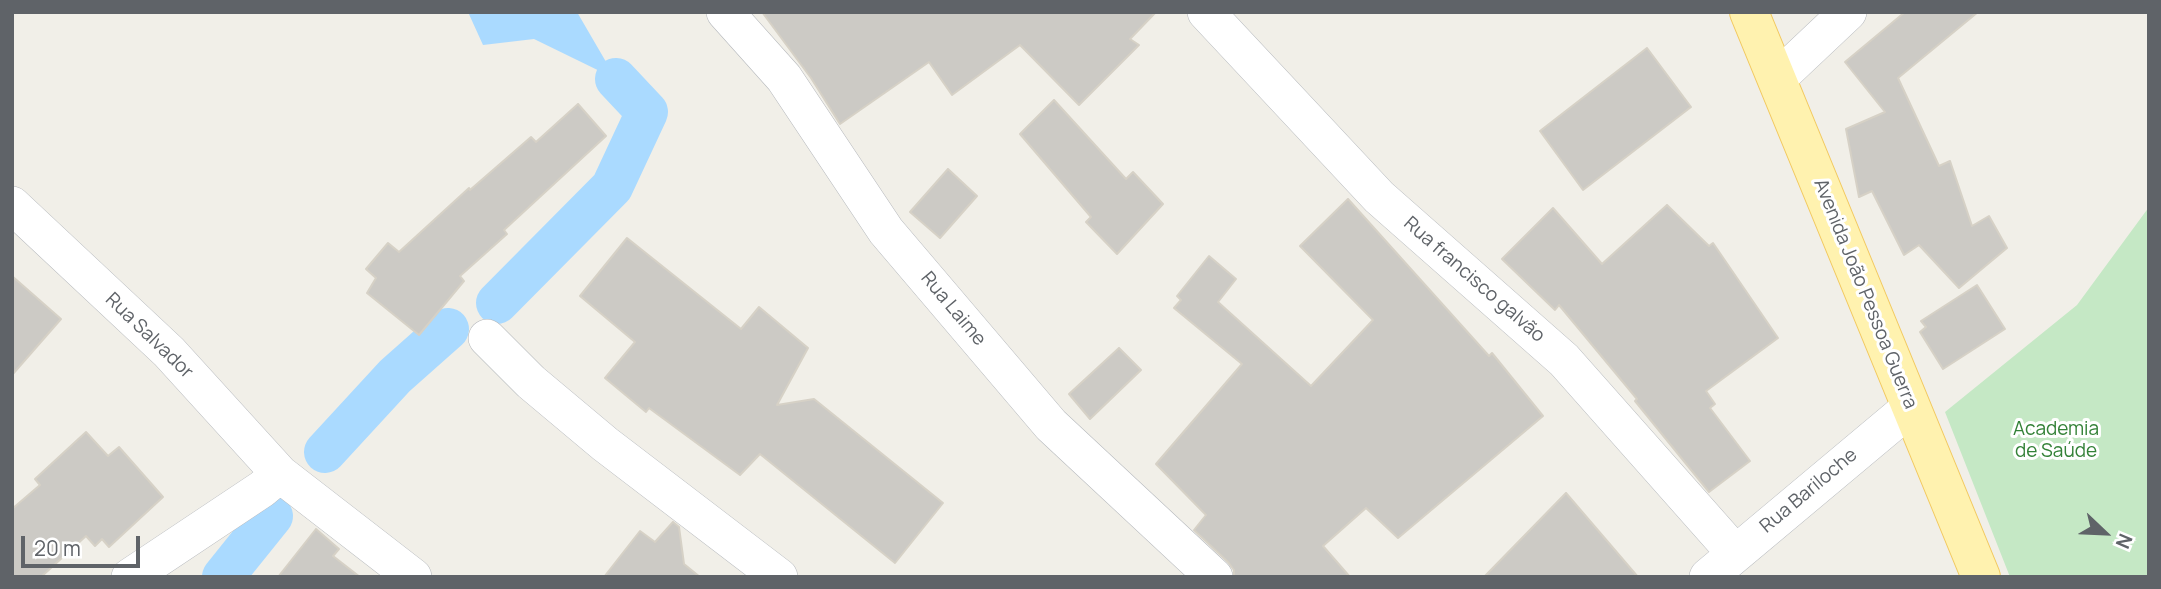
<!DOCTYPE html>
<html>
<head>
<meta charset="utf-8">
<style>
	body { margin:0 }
	#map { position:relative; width:2161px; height:589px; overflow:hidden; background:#f1efe8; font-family:Manrope,sans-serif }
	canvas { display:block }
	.frame { position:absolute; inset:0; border:14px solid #5f6368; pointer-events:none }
	.north { position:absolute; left:2070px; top:498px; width:70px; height:70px; -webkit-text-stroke:5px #fff; paint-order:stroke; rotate:113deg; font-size:19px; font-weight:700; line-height:28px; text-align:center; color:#5f6368 }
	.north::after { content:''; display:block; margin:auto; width:24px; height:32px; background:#5f6368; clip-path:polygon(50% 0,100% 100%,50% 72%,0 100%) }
	.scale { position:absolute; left:21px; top:536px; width:119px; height:32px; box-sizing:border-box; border:4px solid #5f6368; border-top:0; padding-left:9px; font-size:21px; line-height:24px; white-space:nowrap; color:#5f6368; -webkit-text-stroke:5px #fff; paint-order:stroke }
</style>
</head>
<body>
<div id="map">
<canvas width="2161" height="589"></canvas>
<div class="frame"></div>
<div class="north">N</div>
<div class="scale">20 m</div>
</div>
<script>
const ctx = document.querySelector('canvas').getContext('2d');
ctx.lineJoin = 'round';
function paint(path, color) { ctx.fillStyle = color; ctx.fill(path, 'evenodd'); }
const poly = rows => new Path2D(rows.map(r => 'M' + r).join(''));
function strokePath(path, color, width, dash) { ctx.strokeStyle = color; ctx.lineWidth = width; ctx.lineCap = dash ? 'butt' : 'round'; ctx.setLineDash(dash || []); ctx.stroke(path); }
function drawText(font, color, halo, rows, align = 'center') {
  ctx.font = font + ' Manrope,sans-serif'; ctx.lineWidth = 6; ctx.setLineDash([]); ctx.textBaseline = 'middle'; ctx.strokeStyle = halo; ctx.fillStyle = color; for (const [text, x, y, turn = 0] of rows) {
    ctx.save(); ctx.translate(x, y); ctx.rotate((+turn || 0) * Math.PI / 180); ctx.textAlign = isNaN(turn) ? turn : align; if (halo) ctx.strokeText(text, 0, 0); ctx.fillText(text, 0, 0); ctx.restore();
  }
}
const green = poly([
	[2149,207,2149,577,2010,577,1945,412,2077,305]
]);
const water = poly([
	[468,12,577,12,616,79,534,39,483,45]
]);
const canal = poly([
	[497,303,612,187,647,112,616,79],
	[325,452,395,376,448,329],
	[223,577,272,516]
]);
const building = poly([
	[762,12,1156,12,1130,39,1139,45,1079,105,1020,45,952,95,929,62,840,124,811,78,762,12],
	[1905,12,1978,12,1898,78,1939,166,1950,161,1972,226,1989,216,2007,248,1959,288,1919,245,1904,255,1872,191,1859,197,1846,129,1885,112,1845,62,1905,12],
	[1647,48,1691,107,1583,190,1540,131,1647,48],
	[1054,100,1126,179,1133,172,1163,204,1117,254,1086,222,1091,217,1020,134,1054,100],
	[578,104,606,136,504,230,507,234,460,276,464,281,419,335,367,293,376,278,366,269,388,243,399,252,469,188,470,190,531,137,536,142,578,104],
	[948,169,977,196,940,238,910,212,948,169],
	[1348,199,1489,356,1492,353,1543,416,1398,538,1366,508,1323,546,1350,577,1234,577,1234,570,1228,562,1194,530,1206,515,1156,464,1242,364,1174,308,1181,300,1177,296,1209,256,1236,279,1218,302,1311,386,1373,320,1300,246,1348,199],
	[1667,205,1709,246,1713,243,1778,338,1706,391,1715,404,1710,408,1750,461,1709,492,1635,401,1637,399,1559,305,1555,310,1502,259,1553,208,1602,264,1667,205],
	[627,238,741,329,759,307,808,348,777,405,814,399,943,503,895,563,760,454,740,475,649,408,646,412,605,378,635,342,580,296,627,238],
	[12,276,61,319,12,375,12,276],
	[1977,285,2005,329,1943,369,1920,332,1926,327,1921,321,1977,285],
	[1119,348,1141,370,1090,419,1069,394,1119,348],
	[86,432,108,456,119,447,163,497,109,547,102,539,95,546,86,536,41,577,12,577,12,509,40,485,35,479,86,432],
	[1566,493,1638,577,1484,577,1566,493],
	[673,522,679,527,684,564,700,577,604,577,640,531,655,542,673,522],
	[316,529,339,549,333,556,360,577,278,577,316,529]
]);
const minor = poly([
	[725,12,784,78,886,231,1051,425,1214,577],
	[1206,12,1379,197,1564,360,1735,553],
	[1778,78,1848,12],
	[12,205,169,352,280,474,413,577],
	[487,338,531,382,605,444,779,577],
	[130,577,262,489,280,474],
	[1708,577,1911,407]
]);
const primary = poly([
	[1749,12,1981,577]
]);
const streetNames = [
	["Rua francisco galvão",1474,280,41],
	["Avenida João Pessoa Guerra",1865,294,68],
	["Rua Laime",953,309,50],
	["Rua Salvador",149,336,44],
	["Rua Bariloche",1809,491,-40]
];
const parkNames = [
	["Academia",2056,430],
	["de Saúde",2056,452]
];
paint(green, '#c5e8c5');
paint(water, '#aadaff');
strokePath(canal, '#aadaff', 42);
paint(building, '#cccac5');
strokePath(building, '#d6d1c6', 2);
strokePath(minor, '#b5b8bc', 38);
strokePath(primary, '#f2c960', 40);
strokePath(minor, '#fff', 37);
strokePath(primary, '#fff2af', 38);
drawText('19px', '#5f6368', '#fff', streetNames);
drawText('19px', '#348238', '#fff', parkNames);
</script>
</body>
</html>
